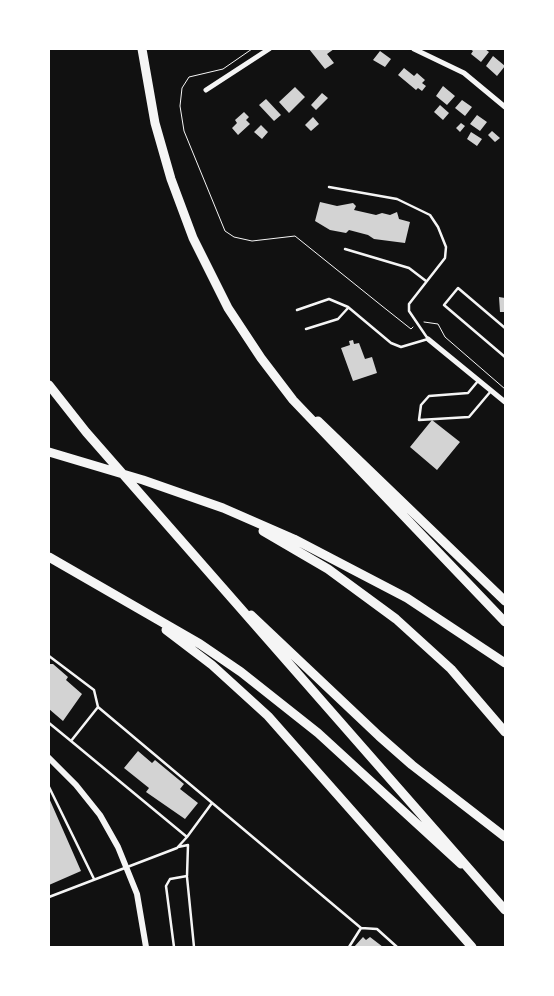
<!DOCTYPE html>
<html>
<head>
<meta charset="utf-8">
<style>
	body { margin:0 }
	#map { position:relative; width:554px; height:996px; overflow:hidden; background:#111; font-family:Rubik,sans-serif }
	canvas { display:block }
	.frame { position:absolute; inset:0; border:50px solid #fff; pointer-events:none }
</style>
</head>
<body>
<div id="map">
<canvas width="554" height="996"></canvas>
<div class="frame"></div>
</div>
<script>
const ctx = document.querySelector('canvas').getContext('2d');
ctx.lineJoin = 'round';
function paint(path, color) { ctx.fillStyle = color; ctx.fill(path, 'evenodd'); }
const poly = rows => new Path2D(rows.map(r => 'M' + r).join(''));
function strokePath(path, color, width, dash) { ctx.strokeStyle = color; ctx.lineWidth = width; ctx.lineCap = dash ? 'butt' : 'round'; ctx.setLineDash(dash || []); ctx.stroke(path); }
const building = poly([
	[309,49,334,49,327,54,334,63,325,69],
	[470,49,485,49,489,52,481,62,471,54,473,51],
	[380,51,391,59,385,67,373,60],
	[493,56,505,66,497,76,486,66],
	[404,68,414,76,417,73,425,80,422,83,426,86,422,91,418,88,416,90,398,75],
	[443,86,455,96,447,105,436,96],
	[295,87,305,97,289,113,279,102],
	[322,93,328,98,316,110,311,105],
	[266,99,281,115,274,121,259,105],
	[462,100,472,107,465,116,455,108],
	[440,105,449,113,443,120,434,112],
	[244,112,249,117,246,120,250,124,238,135,232,128,237,123,235,120],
	[477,115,487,122,480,131,470,124],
	[313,117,319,124,311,131,305,125],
	[461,123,465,126,460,132,456,128],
	[261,125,268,132,262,139,254,132],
	[492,131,500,138,495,142,488,135],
	[471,132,482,139,477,146,467,139],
	[320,202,337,206,353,203,356,206,354,210,376,215,382,213,390,215,397,212,399,219,410,222,405,243,374,239,368,235,349,230,346,233,330,230,315,221],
	[499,297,505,298,505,312,500,312],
	[353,340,354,344,359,343,365,359,372,357,377,373,353,381,341,348,350,345,349,341],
	[432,420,460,442,437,470,410,447],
	[49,664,53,664,68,677,66,680,82,694,63,721,49,709],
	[138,751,152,763,155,760,184,784,180,789,198,803,185,819,146,792,149,788,124,768],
	[49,798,81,871,49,885],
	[363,937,366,940,370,937,383,947,354,947]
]);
const path = poly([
	[252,49,223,69,189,77,182,88,180,106,184,131,225,231,234,237,252,241,295,236,382,306,411,329,413,327],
	[424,322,438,324,445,337,505,389]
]);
const service = poly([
	[345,249,409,268,426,281],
	[297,310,329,299,348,307,391,343,401,347,428,339,409,311,409,304,445,258,446,247,438,227,430,215,397,199,329,187],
	[505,328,458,288,444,305,505,357],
	[306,329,338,319,348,308],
	[478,381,468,393,429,396,421,405,419,420,469,417,491,391],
	[49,656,94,690,98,707,361,928],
	[49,723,71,741,98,707],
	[71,741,187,837],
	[49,787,94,879],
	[187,877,194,947],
	[49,897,177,848,187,837,212,803],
	[174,947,166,886,170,879,187,876,188,845,178,847],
	[349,947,361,928,377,929,397,947]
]);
const minor = poly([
	[414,49,464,73,505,107],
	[206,90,269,49],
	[428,339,505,402]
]);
const tertiary = poly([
	[49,758,76,785,100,815,118,847,137,894,146,947]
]);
const motorway = poly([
	[142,49,155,123,171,179,193,238,228,308,261,358,293,400,505,622],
	[49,385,86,432,505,910],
	[318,421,505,601],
	[49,452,143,480,223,508,294,539,407,598,505,663],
	[263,531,328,569,396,619,451,669,505,732],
	[49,557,200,644,241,672,318,733,461,864],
	[251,615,379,736,412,765,505,837],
	[166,630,212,665,268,716,472,947]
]);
paint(building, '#d3d3d3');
strokePath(path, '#f5f5f5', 1);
strokePath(service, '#f5f5f5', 2.5);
strokePath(minor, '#f5f5f5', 5);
strokePath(tertiary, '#f5f5f5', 6);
strokePath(motorway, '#f5f5f5', 9);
</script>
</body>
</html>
